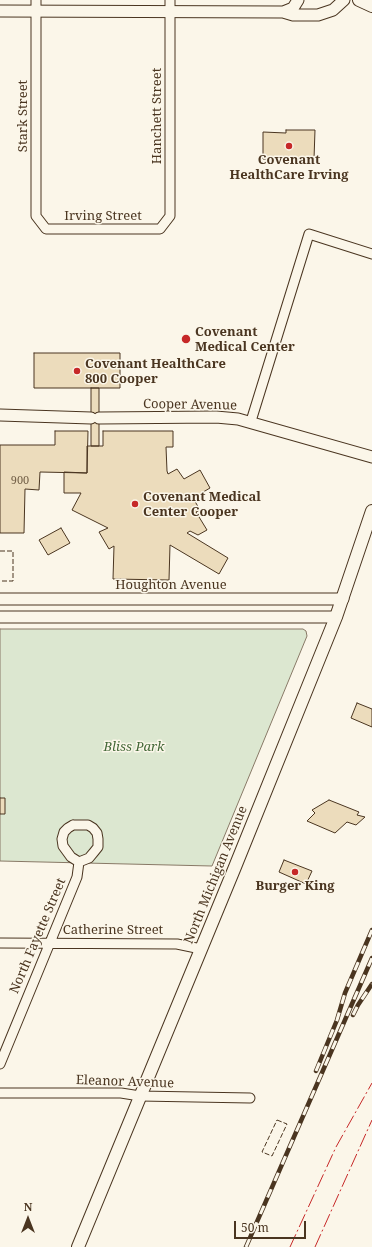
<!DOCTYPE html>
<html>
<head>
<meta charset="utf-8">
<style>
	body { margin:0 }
	#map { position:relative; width:372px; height:1247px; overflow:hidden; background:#fbf6e9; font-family:"Noto Serif",serif }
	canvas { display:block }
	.north { position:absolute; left:8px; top:1199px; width:40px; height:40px; -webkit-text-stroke:3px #fbf6e9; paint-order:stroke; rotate:0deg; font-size:11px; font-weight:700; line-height:16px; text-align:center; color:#4a3520 }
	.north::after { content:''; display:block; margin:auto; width:14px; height:18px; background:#4a3520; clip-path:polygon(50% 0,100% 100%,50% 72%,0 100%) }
	.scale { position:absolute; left:234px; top:1221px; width:72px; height:18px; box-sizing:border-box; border:2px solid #4a3520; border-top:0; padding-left:5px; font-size:12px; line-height:14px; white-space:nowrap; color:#4a3520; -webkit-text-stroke:3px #fbf6e9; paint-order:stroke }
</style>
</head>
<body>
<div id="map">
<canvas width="372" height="1247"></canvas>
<div class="north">N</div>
<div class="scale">50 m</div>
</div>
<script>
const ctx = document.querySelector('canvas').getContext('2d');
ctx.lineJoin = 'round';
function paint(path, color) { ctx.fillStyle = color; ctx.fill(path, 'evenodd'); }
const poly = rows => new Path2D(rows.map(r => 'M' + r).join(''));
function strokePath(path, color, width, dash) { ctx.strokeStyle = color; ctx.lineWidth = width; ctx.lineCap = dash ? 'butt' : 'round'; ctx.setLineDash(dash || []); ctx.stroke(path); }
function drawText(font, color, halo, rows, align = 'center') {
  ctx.font = font + ' "Noto Serif",serif'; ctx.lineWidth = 3; ctx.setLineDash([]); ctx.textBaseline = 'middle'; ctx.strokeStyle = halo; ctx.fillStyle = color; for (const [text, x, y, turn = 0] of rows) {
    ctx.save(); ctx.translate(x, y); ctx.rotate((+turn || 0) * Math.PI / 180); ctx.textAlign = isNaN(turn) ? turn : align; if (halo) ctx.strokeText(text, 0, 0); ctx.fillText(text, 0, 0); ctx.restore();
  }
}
const green = poly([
	[0,629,303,629,306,631,307,636,212,866,0,861,0,629]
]);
const building = poly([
	[286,130,315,130,314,159,263,159,263,132,286,133,286,130],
	[34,353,120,353,120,388,34,388,34,353],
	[91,388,99,388,99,446,91,446,91,388],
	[55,431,88,431,87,473,40,472,39,490,25,489,24,533,0,533,0,445,55,445,55,431],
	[103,431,173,431,173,447,166,447,167,471,168,474,177,469,184,479,200,470,210,488,193,498,200,510,196,512,207,530,198,535,190,531,187,533,228,558,219,574,170,545,169,580,113,579,114,546,109,549,99,532,108,528,72,510,81,493,64,493,64,472,87,473,87,446,103,446,103,431],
	[61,528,70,543,48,555,39,540,61,528],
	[357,703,372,709,372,727,351,718,357,703],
	[0,798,5,798,5,814,0,814,0,798],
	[329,800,359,812,357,815,365,817,356,825,347,822,335,833,307,821,315,813,312,810,329,800],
	[284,860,312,871,306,884,279,872,284,860]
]);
const minor = poly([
	[36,0,36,216,46,229,160,229,170,216,170,0],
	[251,421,309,234,372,254],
	[73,825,88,825,93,828,97,833,98,839,98,847,94,852,89,858,79,862,71,857,63,846,62,839,64,832,68,828,73,825],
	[0,943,177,944,201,949],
	[0,1064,77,877,79,862],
	[0,1093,121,1093,140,1096,250,1098]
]);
const tertiary = poly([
	[0,11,283,12,293,15,318,15,333,10,344,0],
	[283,12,293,8,298,0],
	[0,415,91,418],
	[99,418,216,417,238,419,372,457],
	[0,599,343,599],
	[0,617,336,617]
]);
const secondary = poly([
	[359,0,372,6],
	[78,1247,235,867,336,617,372,511]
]);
const rail = poly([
	[353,1015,358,1005,372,984],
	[316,1071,337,1020,345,993,372,930],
	[246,1247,372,958]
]);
const fence = poly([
	[0,551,13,551,13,581,0,581],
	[277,1120,287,1124,272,1156,262,1152,277,1120]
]);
const power = poly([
	[290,1247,336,1147,372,1083],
	[315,1247,372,1120]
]);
const markers = [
	[289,146,4,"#c62828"],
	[186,339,5,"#c62828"],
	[77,371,4,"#c62828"],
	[135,504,4,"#c62828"],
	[295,872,4,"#c62828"]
];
const numberNames = [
	["900",20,481]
];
const streetNames = [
	["Stark Street",23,116,-90],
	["Hanchett Street",157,116,-90],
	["Irving Street",103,216],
	["Cooper Avenue",190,405,1],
	["Houghton Avenue",171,585],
	["North Michigan Avenue",216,875,-68],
	["Catherine Street",113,930],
	["North Fayette Street",38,936,-67],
	["Eleanor Avenue",125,1082,2]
];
const poiNames = [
	["Covenant",289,160,"center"],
	["HealthCare Irving",289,175,"center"],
	["Covenant",195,332],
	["Medical Center",195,347],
	["Covenant HealthCare",85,364],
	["800 Cooper",85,379],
	["Covenant Medical",143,497],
	["Center Cooper",143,512],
	["Burger King",295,886,"center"]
];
const parkNames = [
	["Bliss Park",134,747]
];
paint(green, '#dce7d0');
strokePath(green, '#887966', 1);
paint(building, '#ecdcbc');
strokePath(building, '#4a3520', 1);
strokePath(minor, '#4a3520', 11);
strokePath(tertiary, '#4a3520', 13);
strokePath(secondary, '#4a3520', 14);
strokePath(minor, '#fbf6e9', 9);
strokePath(tertiary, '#fbf6e9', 11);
strokePath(secondary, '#fbf6e9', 12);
strokePath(rail, '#4a3520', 4.5);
strokePath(rail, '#fbf6e9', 3, [9]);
strokePath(fence, '#4a3520', 1, [5, 2]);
strokePath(power, '#c62828', 1, [14, 3, 2, 3]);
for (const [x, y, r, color] of markers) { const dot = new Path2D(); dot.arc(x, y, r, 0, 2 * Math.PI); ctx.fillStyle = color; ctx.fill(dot); strokePath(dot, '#fbf6e9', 1.5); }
drawText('11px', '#725f47', null, numberNames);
drawText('13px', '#4a3520', '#fbf6e9', streetNames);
drawText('bold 13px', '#4a3520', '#fbf6e9', poiNames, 'left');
drawText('italic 13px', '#436837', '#fbf6e9', parkNames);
</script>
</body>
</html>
